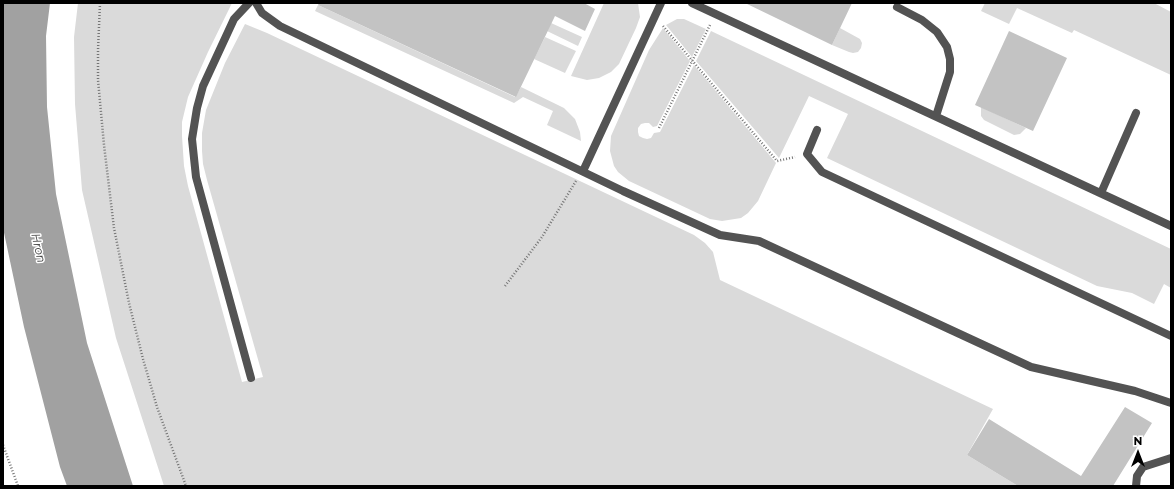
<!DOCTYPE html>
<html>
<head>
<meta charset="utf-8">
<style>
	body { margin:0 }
	#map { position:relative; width:1174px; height:489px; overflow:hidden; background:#fff; font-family:Montserrat,sans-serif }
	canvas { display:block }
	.frame { position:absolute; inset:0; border:4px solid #000; pointer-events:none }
	.north { position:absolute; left:1118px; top:433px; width:40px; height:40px; -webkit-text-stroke:3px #fff; paint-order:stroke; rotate:0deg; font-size:11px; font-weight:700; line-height:16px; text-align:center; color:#000 }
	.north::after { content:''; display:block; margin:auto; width:14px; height:18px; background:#000; clip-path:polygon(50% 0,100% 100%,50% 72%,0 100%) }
</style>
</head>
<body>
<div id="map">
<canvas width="1174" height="489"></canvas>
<div class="frame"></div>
<div class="north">N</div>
</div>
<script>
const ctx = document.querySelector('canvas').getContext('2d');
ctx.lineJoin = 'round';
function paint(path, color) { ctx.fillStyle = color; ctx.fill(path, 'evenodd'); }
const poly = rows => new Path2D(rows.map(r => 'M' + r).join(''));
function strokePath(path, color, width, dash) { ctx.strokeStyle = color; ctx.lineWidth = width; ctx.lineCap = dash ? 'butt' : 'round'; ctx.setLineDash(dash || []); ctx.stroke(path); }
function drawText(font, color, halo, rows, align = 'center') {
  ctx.font = font + ' Montserrat,sans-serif'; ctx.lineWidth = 3; ctx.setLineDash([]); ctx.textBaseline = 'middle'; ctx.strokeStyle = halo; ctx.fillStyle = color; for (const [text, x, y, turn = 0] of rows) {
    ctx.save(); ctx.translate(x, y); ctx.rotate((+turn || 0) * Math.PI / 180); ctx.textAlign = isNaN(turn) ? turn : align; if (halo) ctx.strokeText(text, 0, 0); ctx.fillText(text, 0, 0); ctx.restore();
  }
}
const green = poly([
	[78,3,232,3,208,52,188,97,182,122,182,136,184,166,188,186,242,382,263,377,207,180,203,164,202,151,202,133,206,110,225,63,245,24,267,33,694,235,705,243,713,252,720,280,993,409,967,455,1018,486,164,486,116,338,82,190,75,104,74,37],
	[604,3,638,3,640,17,636,28,619,64,611,72,599,78,587,80,571,76],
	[985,3,1154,3,1171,12,1171,75,1074,30,1072,33,1017,8,1009,24,981,11],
	[318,5,515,97,521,87,564,108,575,119,580,132,581,141,547,125,553,111,523,97,514,103,315,11],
	[677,19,684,19,706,29,692,57,666,25],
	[551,23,582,37,578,46,547,31],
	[663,28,690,61,657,126,653,127,649,123,645,123,641,124,638,128,638,132,639,136,643,138,647,139,651,138,654,133,660,132,694,65,776,163,758,201,748,213,741,218,722,221,710,219,629,181,618,172,614,166,610,151,611,136,649,50],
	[840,28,860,39,862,43,861,48,858,52,853,53,849,52,832,45],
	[711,31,1171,249,1171,288,1164,284,1154,304,1132,293,1097,286,827,158,848,114,809,96,779,158,696,61],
	[545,37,576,51,565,73,534,59],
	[981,107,1026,128,1020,134,1014,135,984,120,981,116]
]);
const water = poly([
	[3,3,50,3,46,36,47,107,56,194,87,343,133,486,67,486,60,467,24,327,3,228]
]);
const building = poly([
	[319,3,584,3,595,9,585,31,555,16,516,97,318,5],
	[745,3,852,3,832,45],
	[1009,31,1067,58,1033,131,975,105],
	[1125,407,1152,423,1113,486,1018,486,967,455,989,419,1081,476]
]);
const path = poly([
	[100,3,98,50,98,80,104,145,114,228,129,303,143,359,157,407,186,486],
	[663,26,777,161,795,157],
	[659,128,710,25],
	[505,286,542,237,576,181],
	[3,445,18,486]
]);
const service = poly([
	[249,3,234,19,203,86,197,108,192,139,196,177,251,378],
	[256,3,262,13,280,26,623,191,720,235,759,241,1031,367,1135,391,1171,403],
	[692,3,1171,226],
	[897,7,922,20,937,32,947,47,950,59,950,72,936,116],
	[817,130,807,154,822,172,1171,336],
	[584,169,661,3],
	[1101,193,1136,113],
	[1136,486,1137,476,1143,467,1171,458]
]);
const waterNames = [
	["Hron",38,248,77]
];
paint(green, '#dadada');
paint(water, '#a1a1a1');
paint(building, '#c3c3c3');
strokePath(path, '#757575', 2.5, [1, 2]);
strokePath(service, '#535353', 8);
drawText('italic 12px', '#424242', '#fff', waterNames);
</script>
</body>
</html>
